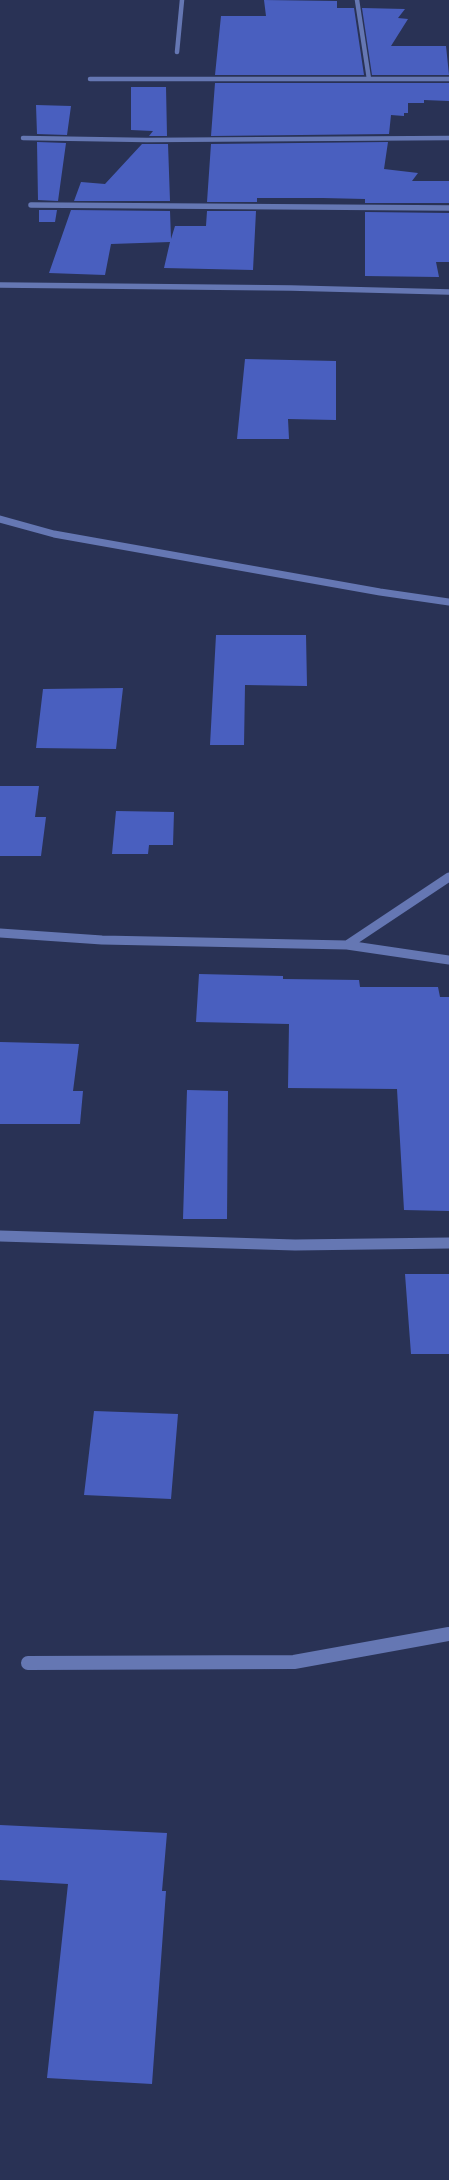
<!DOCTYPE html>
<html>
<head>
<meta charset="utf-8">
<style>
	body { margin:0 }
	canvas { display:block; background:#293255 }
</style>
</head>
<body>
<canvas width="449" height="2180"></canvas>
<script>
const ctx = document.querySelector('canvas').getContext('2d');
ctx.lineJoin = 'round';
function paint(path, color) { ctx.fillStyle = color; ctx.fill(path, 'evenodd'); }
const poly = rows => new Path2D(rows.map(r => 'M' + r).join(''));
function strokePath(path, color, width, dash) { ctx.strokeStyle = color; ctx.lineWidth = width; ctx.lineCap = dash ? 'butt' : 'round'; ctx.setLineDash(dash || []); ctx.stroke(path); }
const building = poly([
	[264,0,337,1,337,8,354,8,364,75,215,75,221,16,266,16],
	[362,8,405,9,398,18,408,19,391,46,446,46,449,75,372,75],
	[215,83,449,83,449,101,424,100,424,103,408,103,408,113,404,113,404,116,391,115,389,134,211,136],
	[131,87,166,87,167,136,149,136,153,131,131,130],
	[36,105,71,106,67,135,37,134],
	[37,142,66,143,58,201,38,200],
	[388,142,384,169,418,173,412,181,449,181,449,203,365,203,365,199,323,198,257,198,257,202,207,202,211,144],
	[142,144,168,144,170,201,74,201,81,182,105,184],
	[39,210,57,210,55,222,39,222],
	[71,210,170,211,171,239,175,226,206,226,207,211,256,211,253,270,164,268,170,242,111,244,105,275,49,273],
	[365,212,449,213,449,262,436,262,439,277,365,276],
	[245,359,336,361,336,420,288,419,289,439,237,439],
	[216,635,306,635,307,686,245,685,244,745,210,745],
	[123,688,116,749,36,748,43,689],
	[0,786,39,786,35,817,46,817,41,856,0,856],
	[116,811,174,812,173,845,149,845,148,854,112,854],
	[199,974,283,976,283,979,359,980,360,987,438,987,440,997,449,997,449,1211,404,1210,397,1089,288,1088,289,1024,196,1022],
	[0,1042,79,1044,73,1091,83,1091,80,1124,0,1124],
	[187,1090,228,1091,227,1219,183,1219],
	[405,1274,449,1274,449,1354,411,1354],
	[94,1411,178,1414,171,1499,84,1495],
	[0,1825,167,1833,162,1891,166,1891,152,2084,47,2078,68,1884,0,1880]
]);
const minorFar5 = poly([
	[357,0,369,79],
	[177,52,182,0],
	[90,79,449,79],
	[23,138,147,140,449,138]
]);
const minorFar4 = poly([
	[31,205,449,208],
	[0,285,291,288,449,292]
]);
const minorFar3 = poly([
	[0,519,54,534,380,592,449,602]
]);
const minorFar2 = poly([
	[0,933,102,940,347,945,449,960],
	[347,945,449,877]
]);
const minorFar1 = poly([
	[0,1236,295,1245,449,1243]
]);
const minor = poly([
	[28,1663,294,1662,449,1634]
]);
paint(building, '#495fbf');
strokePath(minorFar5, '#6577b3', 4.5);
strokePath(minorFar4, '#6577b3', 5.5);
strokePath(minorFar3, '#6577b3', 7);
strokePath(minorFar2, '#6577b3', 9);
strokePath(minorFar1, '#6577b3', 11);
strokePath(minor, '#6577b3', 14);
</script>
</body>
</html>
